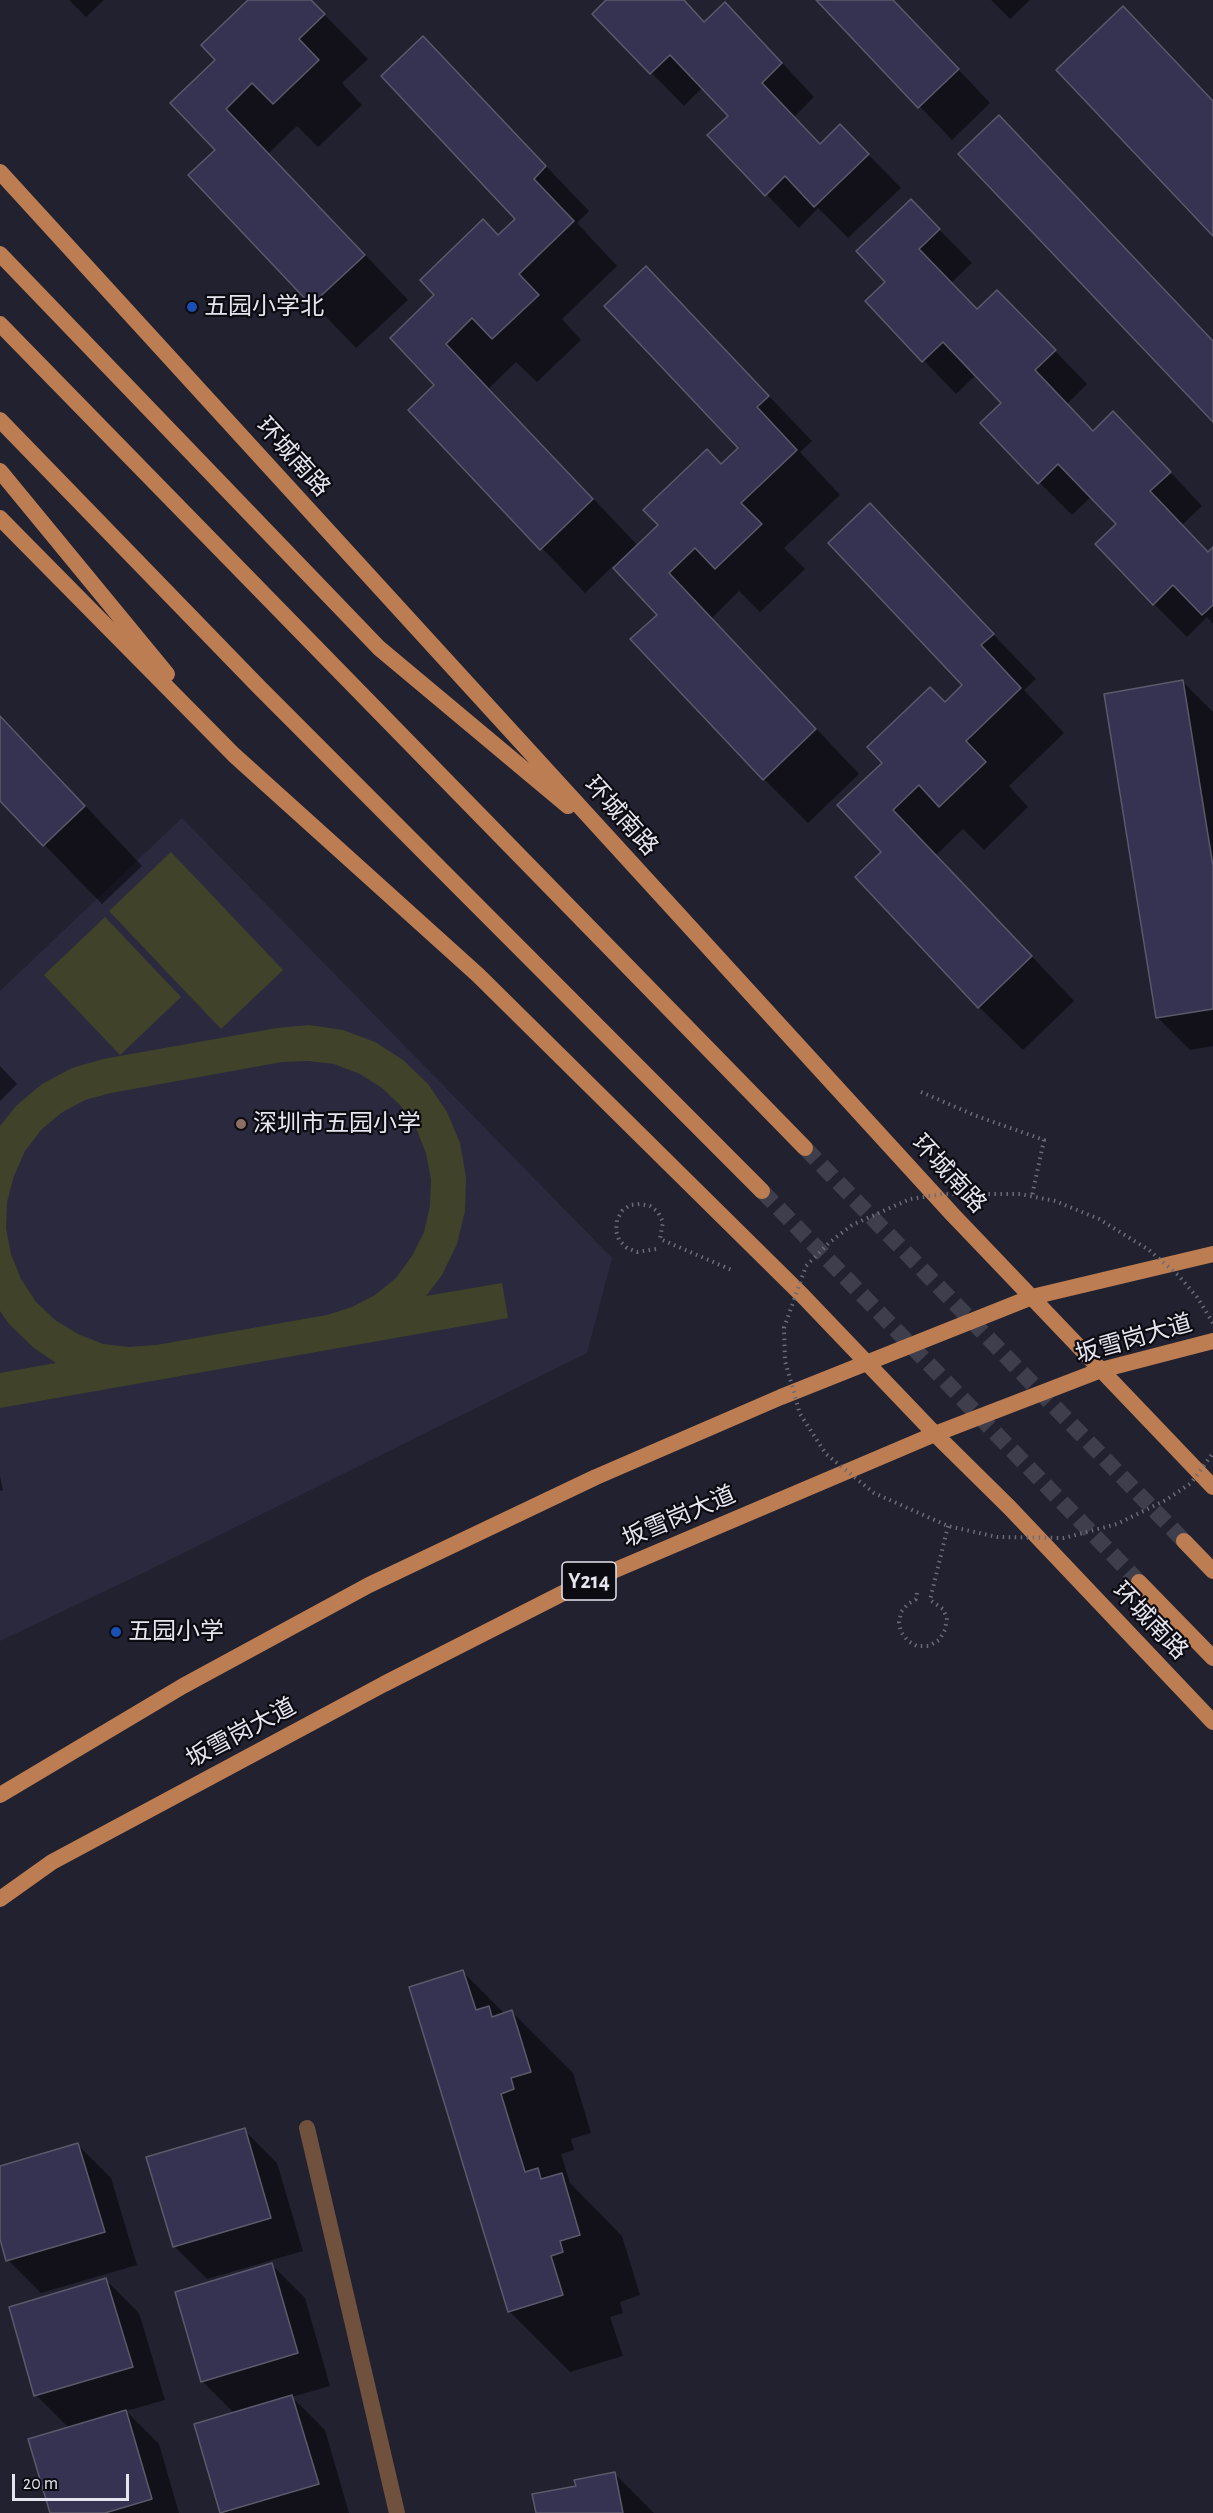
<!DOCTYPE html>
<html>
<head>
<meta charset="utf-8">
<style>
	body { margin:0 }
	#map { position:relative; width:1213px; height:2513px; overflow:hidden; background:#22212f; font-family:"Alegreya Sans",sans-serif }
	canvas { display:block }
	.scale { position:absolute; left:12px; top:2474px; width:117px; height:27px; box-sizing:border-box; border:3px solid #e6e5ef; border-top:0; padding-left:8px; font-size:18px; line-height:21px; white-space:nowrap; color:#e6e5ef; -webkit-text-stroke:4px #0c0b12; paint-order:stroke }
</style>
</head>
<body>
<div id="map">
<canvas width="1213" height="2513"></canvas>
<div class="scale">20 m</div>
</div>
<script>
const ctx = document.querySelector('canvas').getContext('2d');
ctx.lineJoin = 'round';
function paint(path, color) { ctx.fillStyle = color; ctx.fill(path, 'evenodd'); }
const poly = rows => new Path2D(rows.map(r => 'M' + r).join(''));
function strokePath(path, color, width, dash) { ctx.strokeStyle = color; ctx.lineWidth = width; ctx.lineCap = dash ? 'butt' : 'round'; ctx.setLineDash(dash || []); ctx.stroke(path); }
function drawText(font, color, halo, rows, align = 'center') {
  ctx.font = font + ' "Alegreya Sans","Noto Sans SC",sans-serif'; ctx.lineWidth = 4.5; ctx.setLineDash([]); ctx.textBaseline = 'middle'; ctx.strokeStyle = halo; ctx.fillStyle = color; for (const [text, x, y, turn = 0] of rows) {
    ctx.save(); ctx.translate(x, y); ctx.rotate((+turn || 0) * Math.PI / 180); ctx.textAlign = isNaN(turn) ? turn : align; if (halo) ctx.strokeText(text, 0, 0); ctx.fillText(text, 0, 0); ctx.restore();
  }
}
const built = poly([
	[182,818,612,1258,587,1353,143,1573,0,1641,0,991]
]);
const green = poly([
	[171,852,283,970,221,1029,109,911],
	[105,917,181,997,120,1055,44,975],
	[309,1025,343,1030,375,1042,403,1060,428,1084,447,1112,460,1143,466,1177,465,1211,457,1244,442,1275,426,1296,502,1283,508,1318,0,1408,0,1373,56,1363,34,1348,9,1324,0,1311,0,1126,16,1106,42,1084,72,1068,103,1059,277,1028],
	[308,1061,334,1064,360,1074,382,1088,401,1106,416,1128,426,1153,431,1179,430,1206,424,1232,412,1256,396,1278,375,1295,352,1307,327,1315,156,1345,129,1347,103,1344,78,1334,55,1320,36,1302,21,1279,11,1254,6,1228,7,1202,14,1176,25,1151,41,1130,61,1113,85,1100,111,1093,282,1062]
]);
const shadow = poly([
	[69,0,104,0,86,17],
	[250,0,310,0,368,59,342,83,362,105,318,147,297,126,269,153,408,300,356,348,190,175,217,150,217,61],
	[608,0,684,0,705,23,758,37,814,97,794,117,820,145,840,126,901,188,848,238,818,208,799,228,709,135,730,116,703,87,684,106,594,14],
	[818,0,893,0,990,103,952,140],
	[991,0,1030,0,1010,19],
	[423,38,589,211,577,223,617,266,562,319,581,340,537,382,516,362,489,388,638,546,741,448,646,268,812,441,800,452,840,495,784,548,805,569,760,612,739,591,712,618,859,774,808,823,764,779,659,615,613,566,585,593,410,410,436,385,392,338,517,219],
	[911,201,972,263,951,283,978,311,1030,325,1087,384,1067,404,1094,432,1146,446,1202,506,1182,525,1209,553,1213,549,1213,624,1207,617,1187,637,1154,604,1118,524,1092,496,1072,515,1039,482,1003,403,976,375,956,394,867,301,887,282],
	[870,505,1036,679,1024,690,1064,733,1009,786,1028,807,984,850,963,829,936,855,1074,1001,1023,1050,979,1007,883,852,839,805,964,686],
	[1183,682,1213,712,1213,1046,1190,1050,1157,1017],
	[0,715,142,866,102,904,0,799],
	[0,1066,17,1084,0,1101],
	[0,1476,3,1490,0,1491],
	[463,1972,505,2014,512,2012,573,2073,591,2133,571,2139,574,2150,561,2154,570,2183,622,2236,640,2295,620,2302,623,2313,610,2317,623,2356,570,2372,509,2311],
	[244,2130,277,2163,303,2251,207,2279,174,2246],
	[78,2145,111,2178,137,2265,41,2293,8,2260,0,2233,0,2168],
	[272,2265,305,2298,330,2386,292,2397,325,2430,349,2513,222,2513,196,2425,235,2414,202,2381],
	[106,2280,139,2313,165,2400,126,2411,159,2444,179,2513,52,2513,69,2428,36,2395],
	[615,2474,654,2513,537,2513,578,2487]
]);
const building = poly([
	[248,0,311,0,325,14,299,39,319,60,273,104,252,83,226,109,365,255,311,305,188,175,215,150,170,103,215,60,201,45,248,0],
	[606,0,684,0,704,22,725,2,782,63,762,83,820,144,840,124,869,154,814,207,785,176,765,196,707,135,728,116,670,55,650,74,592,14,606,0],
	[816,0,893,0,959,69,918,108,816,0],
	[1123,6,1213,101,1213,236,1056,70,1123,6],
	[423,36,546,166,534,179,574,221,519,274,539,295,492,339,472,318,446,344,593,499,540,550,408,410,434,385,390,338,434,295,420,280,483,219,498,235,515,219,381,76,423,36],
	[999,115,1213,341,1213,422,958,154,999,115],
	[911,199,940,229,919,249,977,309,997,290,1056,350,1035,370,1093,431,1113,411,1171,472,1150,491,1208,552,1213,547,1213,605,1202,615,1173,585,1153,605,1095,544,1116,524,1058,464,1038,484,980,423,1001,403,943,342,922,362,865,301,885,282,856,251,911,199],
	[646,266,769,396,757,407,797,450,741,503,762,524,715,569,695,548,669,573,816,729,763,780,630,639,657,615,613,568,658,525,643,510,707,449,721,464,738,448,604,306,646,266],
	[870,503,994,634,981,645,1021,688,966,741,986,762,939,807,919,785,893,810,1032,956,978,1008,855,877,881,852,837,805,882,763,867,747,930,687,945,702,962,685,828,543,870,503],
	[1183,680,1213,866,1213,1009,1156,1018,1104,694,1183,680],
	[0,716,85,806,43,846,0,801,0,716],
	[463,1970,476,2010,489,2006,492,2017,512,2010,531,2072,511,2078,514,2089,501,2094,525,2172,538,2168,541,2179,562,2173,580,2235,560,2241,563,2252,551,2256,563,2295,508,2312,409,1987,463,1970],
	[245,2128,271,2218,173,2247,146,2157,245,2128],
	[78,2143,105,2232,6,2261,0,2239,0,2166,78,2143],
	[272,2263,298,2353,201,2382,175,2292,272,2263],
	[106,2278,133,2367,34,2396,9,2307,106,2278],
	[292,2395,319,2484,220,2513,194,2424,292,2395],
	[126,2410,152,2499,105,2513,50,2513,28,2439,126,2410],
	[615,2472,623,2513,536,2513,532,2494,576,2486,574,2480,615,2472]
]);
const primaryTunnel = poly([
	[805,1148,1184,1541],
	[762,1191,1139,1582]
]);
const path = poly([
	[921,1092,974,1115,1044,1140,1032,1196],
	[656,1249,637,1252,627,1248,619,1240,616,1231,617,1220,622,1211,630,1205,640,1204,650,1206,658,1212,663,1222,660,1239,734,1271],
	[917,1593,916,1599,908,1604,901,1612,899,1622,901,1632,908,1641,917,1646,929,1646,939,1640,945,1630,947,1618,943,1609,930,1600,948,1526]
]);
const service = poly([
	[307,2128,397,2513]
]);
const primary = poly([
	[0,172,953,1215,1213,1487],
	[0,254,379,648,568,806],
	[0,324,805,1148],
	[0,420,259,687,762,1191],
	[0,471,167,674],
	[0,518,234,755,478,975,802,1295,935,1434,1010,1508,1213,1722],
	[1184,1541,1213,1571],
	[1139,1582,1213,1658],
	[0,1795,183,1686,369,1585,596,1477,781,1397,1032,1297,1213,1254],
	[0,1899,52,1862,384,1684,573,1588,935,1434,1101,1370,1213,1341]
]);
const pathBridge = poly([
	[1213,1323,1197,1297,1178,1275,1149,1250,1099,1219,1055,1201,1020,1194,944,1194,910,1199,852,1225,830,1242,806,1266,784,1328,785,1361,800,1414,826,1454,874,1493,948,1526,997,1537,1064,1538,1117,1524,1166,1500,1191,1483,1213,1453]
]);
const markers = [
	[192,307,6,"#1a4fb4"],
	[241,1124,6,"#8d6e63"],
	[116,1632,6,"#1a4fb4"]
];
const shields = [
	[589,1581,54]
];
const shieldNames = [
	["Y214",589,1581]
];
const poiNames = [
	["五园小学北",204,307],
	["深圳市五园小学",253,1124],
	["五园小学",128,1632]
];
const streetNames = [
	["环城南路",293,457,48],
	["环城南路",621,816,48],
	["环城南路",949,1174,47],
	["坂雪岗大道",1134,1339,-16],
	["坂雪岗大道",679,1517,-23],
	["环城南路",1150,1621,46],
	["坂雪岗大道",241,1733,-28]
];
paint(built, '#2b293e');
paint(green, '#404329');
paint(shadow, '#0007');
paint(building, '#363252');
strokePath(building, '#5b5a6b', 1.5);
strokePath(primaryTunnel, '#3f3e4c', 16, [16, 8]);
strokePath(path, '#6c6b77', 4, [1.5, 4.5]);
strokePath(service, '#70513d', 16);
strokePath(primary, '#bd7d52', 16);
strokePath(pathBridge, '#6c6b77', 4, [1.5, 4.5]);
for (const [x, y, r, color] of markers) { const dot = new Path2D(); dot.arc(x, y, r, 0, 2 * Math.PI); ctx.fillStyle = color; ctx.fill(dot); strokePath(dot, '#0c0b12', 2); }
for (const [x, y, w] of shields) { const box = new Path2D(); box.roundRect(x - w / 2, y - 19, w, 38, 4.5); ctx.fillStyle = '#0c0b12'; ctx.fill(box); strokePath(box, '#e6e5ef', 1.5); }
drawText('bold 22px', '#e6e5ef', null, shieldNames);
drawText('24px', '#e6e5ef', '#0c0b12', poiNames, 'left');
drawText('24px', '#e6e5ef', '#0c0b12', streetNames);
</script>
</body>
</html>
